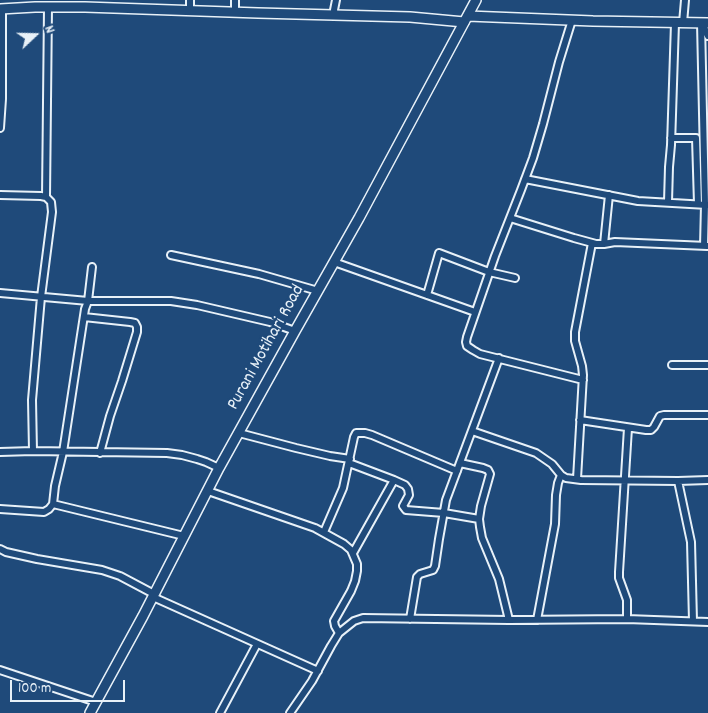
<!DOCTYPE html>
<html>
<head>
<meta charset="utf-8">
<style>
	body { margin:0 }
	#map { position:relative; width:708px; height:713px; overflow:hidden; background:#1f4a7a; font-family:Dekko,sans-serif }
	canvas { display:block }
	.north { position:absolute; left:10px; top:10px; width:50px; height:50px; -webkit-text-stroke:4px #1f4a7a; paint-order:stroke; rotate:69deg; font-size:14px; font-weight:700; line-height:20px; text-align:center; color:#e8f1f8 }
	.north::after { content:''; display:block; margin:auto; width:18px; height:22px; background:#e8f1f8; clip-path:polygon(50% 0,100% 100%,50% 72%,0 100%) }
	.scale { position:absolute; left:10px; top:680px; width:115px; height:22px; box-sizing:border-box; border:2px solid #e8f1f8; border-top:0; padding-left:6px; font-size:15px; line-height:18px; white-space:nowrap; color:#e8f1f8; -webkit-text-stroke:4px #1f4a7a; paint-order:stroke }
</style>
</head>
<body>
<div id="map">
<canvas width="708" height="713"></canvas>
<div class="north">N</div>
<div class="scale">100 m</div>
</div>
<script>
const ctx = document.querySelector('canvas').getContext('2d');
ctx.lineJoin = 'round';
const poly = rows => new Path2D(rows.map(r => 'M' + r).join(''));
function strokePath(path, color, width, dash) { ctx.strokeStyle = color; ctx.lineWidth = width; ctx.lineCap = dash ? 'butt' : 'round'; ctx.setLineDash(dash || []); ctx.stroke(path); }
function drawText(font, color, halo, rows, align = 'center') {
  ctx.font = font + ' Dekko,sans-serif'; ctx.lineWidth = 4.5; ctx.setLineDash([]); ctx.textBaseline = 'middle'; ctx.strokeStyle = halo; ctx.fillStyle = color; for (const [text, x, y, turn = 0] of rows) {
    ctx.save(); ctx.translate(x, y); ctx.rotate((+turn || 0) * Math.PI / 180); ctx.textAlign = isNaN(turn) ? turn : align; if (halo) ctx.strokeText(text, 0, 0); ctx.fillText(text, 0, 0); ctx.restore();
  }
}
const minor = poly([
	[190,0,190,11],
	[235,13,235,0],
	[335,15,334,10,336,0],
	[572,20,559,62,543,124,533,158,521,190,495,256,467,337,466,342,467,346,473,350,480,354,583,380],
	[683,23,685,0],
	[701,23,705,204,704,246],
	[702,23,708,36],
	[0,128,2,99,2,9],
	[671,138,696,138,698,204],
	[525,179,638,201,707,205],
	[0,195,41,196,46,197,51,202,52,212,41,297,32,400,33,451],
	[46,197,48,7],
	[668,202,669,167,671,145,675,23],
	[510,218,574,238,596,244,604,244,615,242,707,246],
	[604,244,609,195],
	[171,255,259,274,318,291],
	[334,262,475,312],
	[0,293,88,301,171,301,197,305,270,322,295,331],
	[427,295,439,253,489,272,515,278],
	[84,317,130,322,135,323,137,327,137,332,122,381,110,416,100,453],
	[672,365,708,365],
	[580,420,646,430,651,430,654,427,660,416,664,415,708,415],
	[472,431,536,453,552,464,561,475,566,478,581,480,678,481,708,480],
	[239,433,296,448,330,456,350,459],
	[0,452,33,451,167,453,182,455,197,459,206,462,219,468],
	[349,463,394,480,405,485,408,489,409,495,403,506,406,510,444,513,479,519],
	[460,463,483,468,488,470,490,474,481,506,479,519,480,527,482,538,499,579,509,620],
	[577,479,583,375,582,366,575,341,575,332,592,243],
	[678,481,691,542,693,621],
	[208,491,315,528,344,544,351,550,357,564,357,571,355,581,351,591,334,621,335,626,339,633],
	[53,504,184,536],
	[0,509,44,512,49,509,53,504,55,486,63,452,85,309,88,301,92,267],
	[324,532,343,488,354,437,356,433,365,433,372,435,457,471],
	[0,549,6,552,37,559,102,570,120,576,154,594],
	[353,553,394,480],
	[153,597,318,671],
	[410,619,417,577,420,574,433,570,435,566,439,539,446,500,499,358],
	[627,619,627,600,619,578,619,572,628,428],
	[537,620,555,524,556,495,558,483,561,475],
	[0,670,96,702],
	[220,713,257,644],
	[290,713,312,681,331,646,339,633,354,621,363,618,509,620,627,619,708,622]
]);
const tertiary = poly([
	[0,9,35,7,85,7,258,13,410,17,464,22],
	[468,16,593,21,708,23]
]);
const secondary = poly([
	[90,713,143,616,219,468,295,331,359,218,476,0]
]);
const streetNames = [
	["Purani Motihari Road",267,348,-61]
];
strokePath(minor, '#e8f1f8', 10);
strokePath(tertiary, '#e8f1f8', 12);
strokePath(secondary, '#e8f1f8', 12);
strokePath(minor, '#1f4a7a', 6);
strokePath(tertiary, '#1f4a7a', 9);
strokePath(secondary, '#1f4a7a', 9);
drawText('18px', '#e8f1f8', '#1f4a7a', streetNames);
</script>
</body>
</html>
